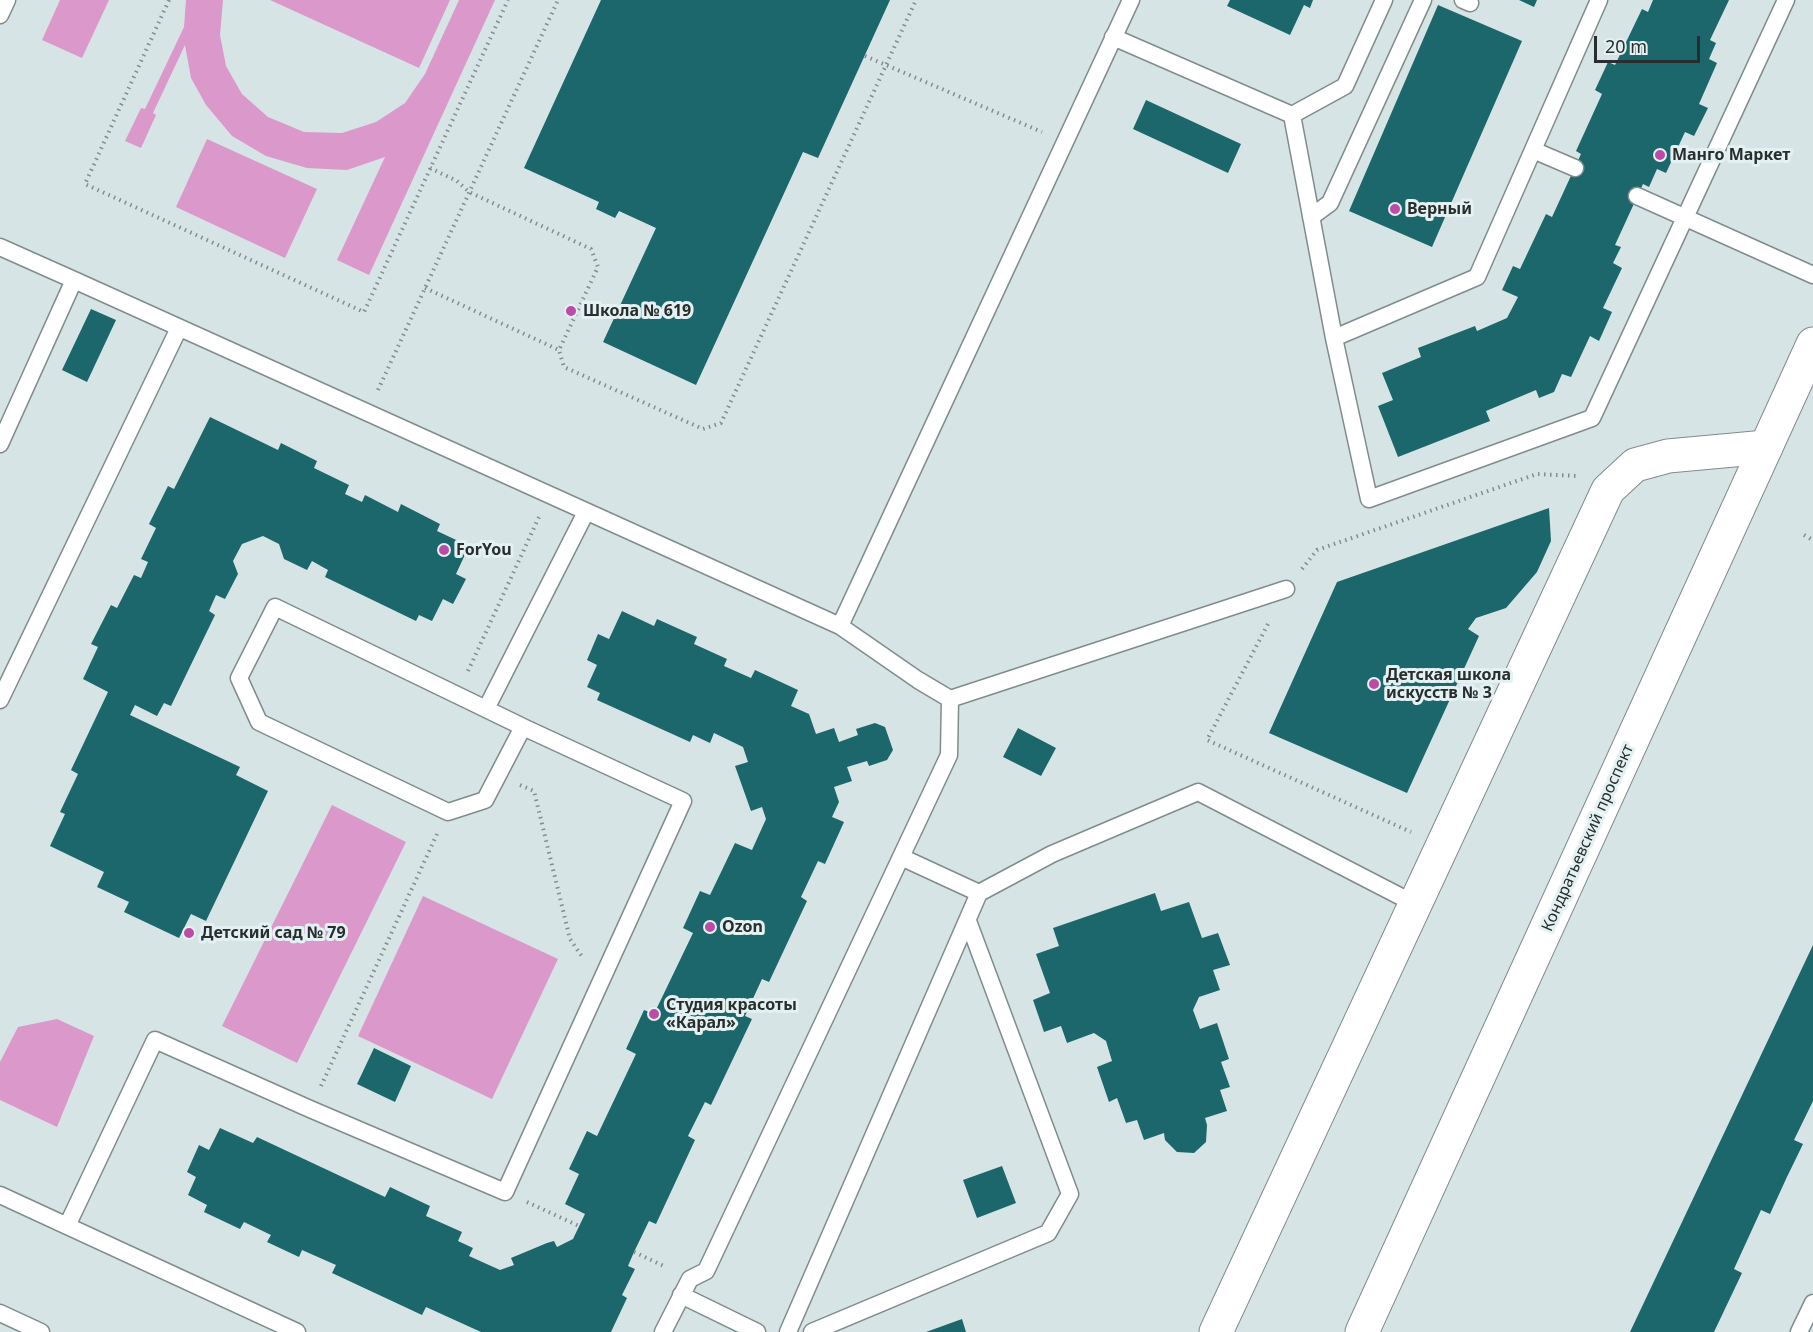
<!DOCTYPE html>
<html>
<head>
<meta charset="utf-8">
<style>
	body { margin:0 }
	#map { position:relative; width:1813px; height:1332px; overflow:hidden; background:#d7e4e5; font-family:"Noto Sans",sans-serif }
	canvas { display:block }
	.scale { position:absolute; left:1594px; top:36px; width:106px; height:27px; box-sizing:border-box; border:3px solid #282d2d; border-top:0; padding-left:8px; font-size:18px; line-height:21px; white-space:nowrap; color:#282d2d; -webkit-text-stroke:4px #e4f1f2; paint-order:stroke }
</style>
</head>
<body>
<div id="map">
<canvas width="1813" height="1332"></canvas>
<div class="scale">20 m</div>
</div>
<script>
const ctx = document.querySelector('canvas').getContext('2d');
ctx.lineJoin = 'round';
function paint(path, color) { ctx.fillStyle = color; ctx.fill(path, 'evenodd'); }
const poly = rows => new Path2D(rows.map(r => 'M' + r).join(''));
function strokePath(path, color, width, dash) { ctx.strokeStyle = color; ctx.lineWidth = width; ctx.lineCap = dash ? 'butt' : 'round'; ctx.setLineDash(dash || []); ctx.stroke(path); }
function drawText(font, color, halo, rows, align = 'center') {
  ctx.font = font + ' "Noto Sans",sans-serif'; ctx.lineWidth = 6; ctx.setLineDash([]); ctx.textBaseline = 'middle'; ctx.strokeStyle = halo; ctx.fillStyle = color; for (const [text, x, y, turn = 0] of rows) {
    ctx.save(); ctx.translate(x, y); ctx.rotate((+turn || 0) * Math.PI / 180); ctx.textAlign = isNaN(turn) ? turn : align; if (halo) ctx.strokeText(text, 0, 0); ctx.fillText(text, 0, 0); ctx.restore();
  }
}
const green = poly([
	[60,0,109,0,82,58,42,40],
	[186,0,223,0,220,35,226,66,242,94,268,117,304,132,342,133,376,122,405,103,425,74,459,0,495,0,369,275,337,260,385,157,347,170,307,168,266,156,232,136,206,105,191,78,185,45,153,113,156,115,141,148,125,141,141,108,145,109,184,27],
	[270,0,450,0,419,68],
	[207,139,317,189,285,258,176,207],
	[332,805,406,842,297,1063,222,1026],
	[423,896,558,959,492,1099,358,1036],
	[57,1019,94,1036,57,1127,0,1100,0,1062,18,1027]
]);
const building = poly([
	[601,0,890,0,818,158,803,152,696,385,603,342,656,228,619,211,615,218,596,209,599,202,524,168],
	[1230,0,1313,0,1310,8,1304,5,1290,35,1227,6],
	[1519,0,1537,0,1534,7],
	[1653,0,1729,0,1710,40,1716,43,1709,59,1717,63,1699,104,1708,108,1694,136,1685,132,1666,173,1657,169,1649,187,1643,184,1615,245,1621,247,1613,263,1622,268,1603,308,1612,312,1599,341,1590,336,1571,377,1562,374,1554,392,1539,398,1536,390,1486,411,1490,421,1398,457,1378,406,1393,400,1382,373,1421,357,1418,348,1475,326,1477,331,1507,318,1518,297,1502,290,1513,266,1520,269,1546,214,1552,217,1581,154,1576,151,1602,94,1595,90,1608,62,1615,65,1642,9,1648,12],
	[1438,5,1522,41,1432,247,1349,211],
	[1146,100,1241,144,1228,173,1133,129],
	[91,309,116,320,87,382,62,370],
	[210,417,278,450,281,443,317,461,314,468,349,485,345,494,362,502,365,495,398,512,401,504,440,524,437,531,469,546,456,574,466,579,453,604,443,599,432,621,419,615,416,621,325,577,328,570,312,561,307,570,284,559,279,544,263,536,242,544,233,561,238,574,225,599,216,595,209,611,215,615,171,706,164,703,157,716,135,705,130,715,240,767,236,775,268,791,206,921,191,914,179,938,124,912,129,902,97,887,104,872,50,846,65,814,60,812,78,774,71,770,108,692,83,679,98,647,91,644,111,605,117,608,134,575,141,578,148,562,141,559,156,528,149,524,168,486,174,489],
	[1549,508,1551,541,1537,572,1506,608,1476,618,1468,629,1479,636,1407,793,1269,733,1337,582],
	[622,611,654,626,657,619,697,637,694,644,727,659,724,666,751,678,755,670,798,690,791,706,809,714,816,734,834,728,839,742,858,735,856,729,875,723,885,727,893,750,887,760,869,766,867,761,847,767,852,781,834,787,839,802,832,817,844,822,825,864,818,861,801,897,807,901,769,982,762,979,745,1016,752,1019,711,1105,705,1102,688,1136,695,1140,656,1224,649,1221,634,1252,628,1266,635,1269,622,1295,627,1298,611,1332,481,1332,426,1307,422,1315,332,1273,336,1265,302,1250,299,1257,267,1242,271,1235,244,1222,240,1229,204,1212,207,1205,188,1195,196,1177,187,1172,199,1145,209,1150,220,1128,253,1143,257,1137,385,1197,390,1187,430,1206,426,1216,462,1232,458,1241,473,1248,469,1256,500,1270,514,1265,511,1258,547,1243,554,1241,557,1247,573,1239,585,1214,565,1204,579,1174,569,1169,587,1131,597,1136,636,1054,626,1049,644,1010,654,1014,693,933,683,928,700,891,710,895,735,843,752,850,766,819,762,807,751,811,735,766,748,762,743,747,714,733,710,743,693,735,690,742,597,700,600,693,587,687,597,665,587,660,598,634,609,639],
	[1018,728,1056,748,1041,776,1003,757],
	[1155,893,1161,911,1189,902,1202,938,1218,933,1230,965,1213,970,1220,990,1199,997,1193,1010,1200,1029,1217,1023,1229,1059,1221,1062,1230,1087,1220,1090,1227,1111,1205,1118,1207,1125,1206,1142,1194,1153,1177,1152,1165,1140,1164,1133,1144,1140,1137,1120,1126,1123,1117,1098,1109,1102,1097,1067,1112,1061,1106,1041,1094,1033,1067,1043,1061,1026,1044,1032,1033,1000,1050,993,1036,954,1059,946,1053,928],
	[1813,945,1813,1101,1794,1140,1803,1144,1786,1179,1770,1214,1761,1210,1734,1269,1742,1273,1714,1332,1630,1332],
	[374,1048,411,1066,395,1102,357,1084],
	[1002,1166,1016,1203,977,1218,963,1180],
	[962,1319,966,1332,926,1332]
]);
const path = poly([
	[169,0,85,184,364,312,508,0],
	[865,56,1042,132],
	[430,168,457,181,469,192,591,249,598,267,559,350,564,367,703,429,721,423,916,0],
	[425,288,559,350],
	[378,390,558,0],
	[1804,535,1813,540],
	[1302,569,1317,550,1537,474,1578,476],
	[1268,624,1207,740,1411,832],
	[468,671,539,517],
	[520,785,534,791,570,939,583,958],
	[321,1086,437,834],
	[527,1202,579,1226],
	[634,1252,666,1267]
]);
const service = poly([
	[1463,0,1470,3],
	[0,15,7,0],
	[1113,37,1292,115,1334,338,1369,499,1592,418,1786,0],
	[1292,115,1345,86,1384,0],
	[1533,150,1575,168],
	[1637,196,1813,275],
	[1311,217,1330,203,1423,0],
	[0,247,74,280,0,444],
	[74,280,840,626,918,680,950,699],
	[1334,338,1477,277,1599,0],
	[840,626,1131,0],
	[0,700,179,328],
	[486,709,523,727,485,800,448,812,259,722,239,678,275,607,486,709,586,512],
	[901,857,979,893,1052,854,1198,792,1415,904],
	[0,1195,297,1332],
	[67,1226,155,1040,310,1109,505,1192,683,801,523,727],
	[681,1295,757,1332],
	[0,1313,41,1332],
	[663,1332,690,1279,706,1271,949,755,950,699,1286,589],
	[788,1332,979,893],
	[812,1332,1048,1233,1070,1194,968,921],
	[1799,1332,1813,1303]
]);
const minor = poly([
	[1216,1332,1608,490,1635,465,1668,456,1766,447]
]);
const tertiary = poly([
	[1362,1332,1813,344]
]);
const markers = [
	[1660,155,6,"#bc4ba7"],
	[1395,209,6,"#bc4ba7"],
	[571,311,6,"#bc4ba7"],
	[444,550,6,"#bc4ba7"],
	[1374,684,6,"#bc4ba7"],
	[710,927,6,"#bc4ba7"],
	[189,933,6,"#bc4ba7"],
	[654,1014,6,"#bc4ba7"]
];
const poiNames = [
	["Манго Маркет",1672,155],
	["Верный",1407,209],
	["Школа № 619",583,311],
	["ForYou",456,550],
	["Детская школа",1386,675],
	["искусств № 3",1386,693],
	["Ozon",722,927],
	["Детский сад № 79",201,933],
	["Студия красоты",666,1005],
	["«Карал»",666,1023]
];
const streetNames = [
	["Кондратьевский проспект",1588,838,-66]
];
paint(green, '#db98cb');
paint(building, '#1b676b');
strokePath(service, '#808c8c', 19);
strokePath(minor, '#808c8c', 35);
strokePath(tertiary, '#808c8c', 35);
strokePath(path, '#848d8e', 4, [1.5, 4.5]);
strokePath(service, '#fff', 16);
strokePath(minor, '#fff', 33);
strokePath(tertiary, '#fff', 33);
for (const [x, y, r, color] of markers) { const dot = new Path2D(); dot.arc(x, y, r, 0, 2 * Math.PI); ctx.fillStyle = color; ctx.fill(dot); strokePath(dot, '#e4f1f2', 2); }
drawText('bold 16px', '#282d2d', '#e4f1f2', poiNames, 'left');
drawText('16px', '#282d2d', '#e4f1f2', streetNames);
</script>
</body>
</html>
